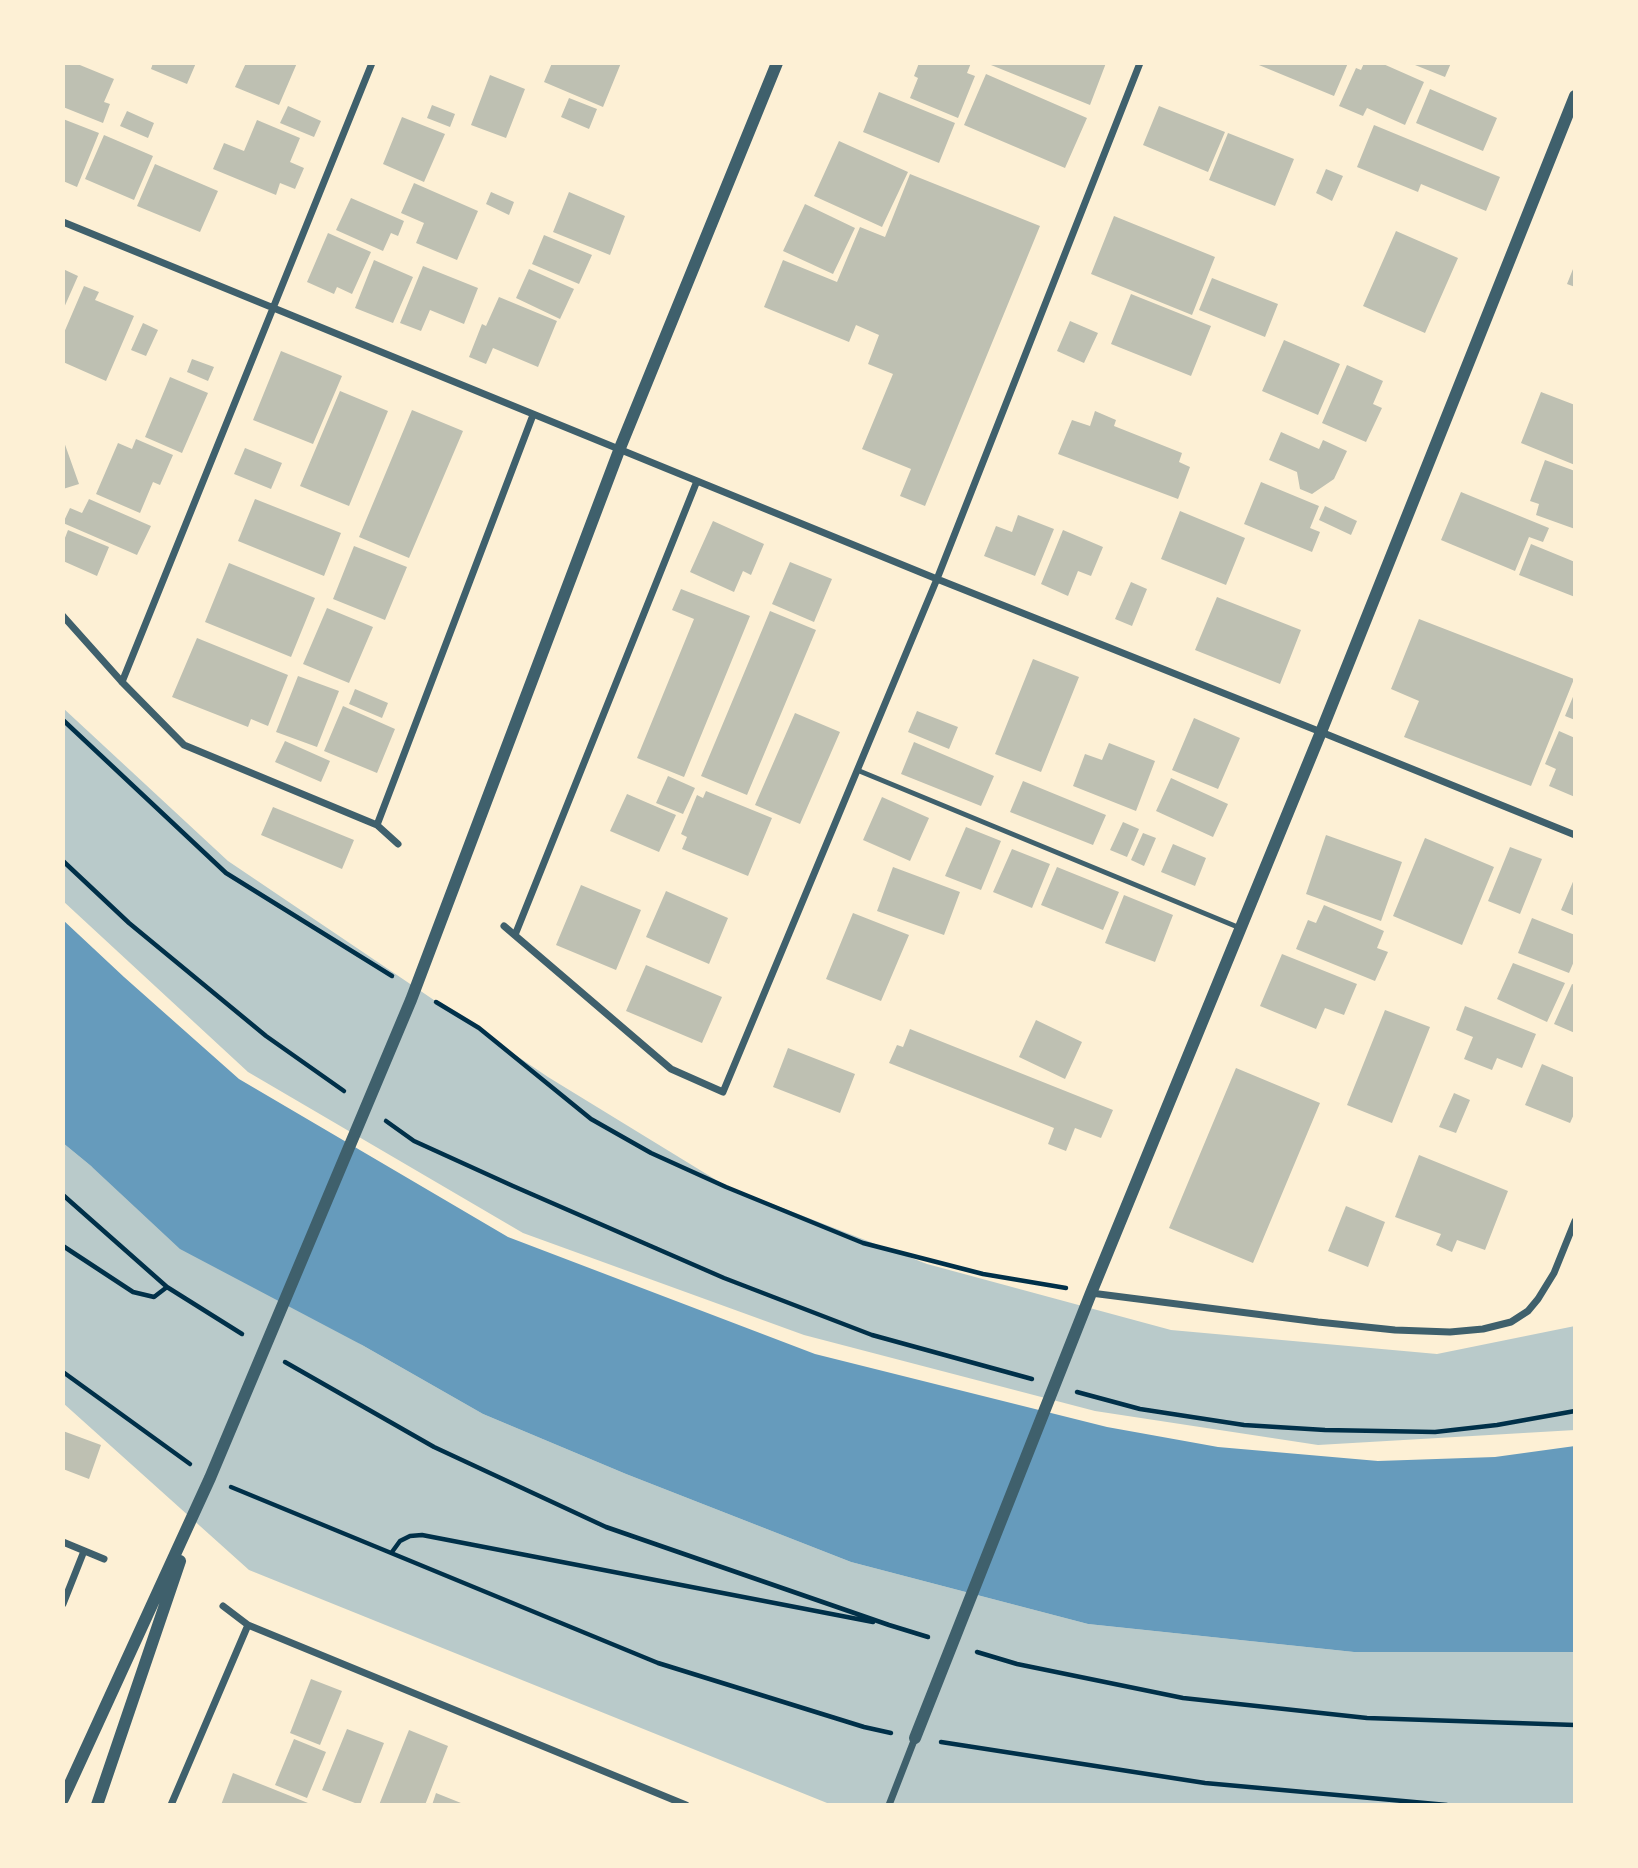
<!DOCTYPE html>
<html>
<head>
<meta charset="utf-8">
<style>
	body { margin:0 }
	#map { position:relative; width:1638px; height:1868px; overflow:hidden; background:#fdf0d5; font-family:"Open Sans",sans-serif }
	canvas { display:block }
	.frame { position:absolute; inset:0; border:65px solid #fdf0d5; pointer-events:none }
</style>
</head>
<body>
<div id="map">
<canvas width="1638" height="1868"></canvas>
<div class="frame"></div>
</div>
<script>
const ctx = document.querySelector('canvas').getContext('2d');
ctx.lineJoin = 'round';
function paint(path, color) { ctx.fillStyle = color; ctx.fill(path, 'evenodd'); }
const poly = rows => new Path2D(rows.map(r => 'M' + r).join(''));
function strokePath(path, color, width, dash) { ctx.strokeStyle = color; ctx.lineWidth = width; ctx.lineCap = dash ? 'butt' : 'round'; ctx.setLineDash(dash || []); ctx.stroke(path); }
const green = poly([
	[63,708,228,861,548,1077,726,1186,927,1264,1171,1330,1437,1354,1575,1326,1575,1430,1318,1445,1095,1411,804,1335,523,1233,248,1072,63,901],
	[63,1143,91,1166,362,1345,483,1414,626,1474,851,1562,1088,1624,1354,1652,1575,1652,1575,1805,832,1805,249,1570,63,1403]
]);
const water = poly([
	[63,920,124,977,239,1079,508,1237,815,1354,1107,1427,1218,1447,1378,1461,1495,1457,1575,1446,1575,1652,1354,1652,1088,1624,851,1562,626,1474,483,1414,362,1345,180,1249,91,1166,63,1143]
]);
const building = poly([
	[63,63,75,63,114,79,104,102,110,104,103,123,63,107],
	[153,63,196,63,187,84,151,69],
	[246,63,297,63,279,105,235,87],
	[552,63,621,63,603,107,544,82],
	[919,63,971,63,967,73,975,76,958,118,910,98,918,78,914,76],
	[986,63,1106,63,1090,105],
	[1254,63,1348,63,1334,96],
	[1364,63,1381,63,1424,82,1405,125,1367,108,1363,116,1339,106,1356,68,1361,70],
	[1410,63,1451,63,1445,77],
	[986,74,1087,118,1065,168,964,125],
	[490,75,525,89,506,138,471,125],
	[1430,89,1497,118,1483,151,1416,123],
	[879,92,955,123,939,163,863,132],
	[569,98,597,109,589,129,561,117],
	[432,105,455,114,450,127,427,118],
	[288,106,321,121,314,137,280,123],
	[1159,106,1225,132,1208,172,1143,145],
	[127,111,154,123,148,138,120,126],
	[402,117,445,134,424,182,383,164],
	[63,119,99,133,77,187,63,181],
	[257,120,300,138,290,162,304,168,295,189,280,183,276,195,213,169,224,143,244,151],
	[1374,125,1500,177,1486,211,1421,184,1418,192,1357,167],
	[1228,133,1294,159,1275,206,1209,180],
	[104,135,153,156,134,200,85,179],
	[839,141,908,172,882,227,814,196],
	[155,164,218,191,200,232,137,206],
	[1326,169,1343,176,1332,201,1316,193],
	[910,174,1040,226,925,506,900,496,911,469,862,449,893,374,868,364,879,335,856,325,849,342,764,307,783,260,837,282,860,227,885,237],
	[414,183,478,211,457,260,416,243,424,223,401,213],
	[491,192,514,202,509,215,486,204],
	[569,192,625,216,610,255,553,232],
	[351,198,404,221,398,236,391,233,383,251,336,230],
	[805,204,855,228,833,274,783,251],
	[1114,216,1215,257,1192,315,1091,274],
	[1396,231,1458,258,1425,333,1363,306],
	[328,233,371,252,352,294,337,287,334,294,307,282],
	[544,235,592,255,579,284,532,264],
	[374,260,413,277,393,323,355,308],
	[1575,264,1575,287,1567,284],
	[423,266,478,288,464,324,430,310,421,331,400,323],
	[63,269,78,276,63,310],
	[529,269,574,289,560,319,516,298],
	[1212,278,1278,304,1265,337,1199,310],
	[84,286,99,292,95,300,134,316,106,381,63,362,63,335],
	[1131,294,1211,326,1191,376,1111,344],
	[499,297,557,321,538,367,493,348,486,364,469,357,482,324,486,326],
	[1070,321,1098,333,1084,363,1057,351],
	[143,323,158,330,146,356,131,350],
	[1284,340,1340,364,1318,415,1262,391],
	[281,351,342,376,313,444,253,420],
	[192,359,214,367,208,381,187,372],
	[1347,365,1383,381,1373,404,1382,408,1366,442,1322,423],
	[170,377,208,393,182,453,145,437],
	[340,391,388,411,349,506,300,486],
	[1541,392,1575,405,1575,465,1521,443],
	[412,410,463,431,409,558,359,537],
	[1095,411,1116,420,1114,426,1182,453,1179,462,1190,467,1178,499,1058,454,1072,420,1090,426],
	[1281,432,1319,449,1323,440,1347,451,1334,479,1312,494,1300,489,1297,472,1269,460],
	[63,439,79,484,63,489],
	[136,439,173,455,160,485,153,482,140,513,96,494,118,443,132,449],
	[245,448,282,463,271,489,234,474],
	[1545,460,1575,471,1575,529,1536,515,1539,504,1530,501],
	[1261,482,1319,506,1310,528,1320,532,1312,552,1244,524],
	[1461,492,1549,528,1543,542,1529,537,1515,571,1441,540],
	[89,499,151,526,137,555,63,523,70,508,82,513],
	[255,499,341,533,324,576,238,541],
	[1325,506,1357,521,1351,535,1319,520],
	[1180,511,1245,538,1226,585,1161,559],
	[1018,515,1054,529,1035,576,984,556,996,526,1012,532],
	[713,521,764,544,751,575,743,571,734,592,690,572],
	[68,530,109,547,97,576,63,561,63,543],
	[1063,530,1103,547,1091,576,1078,571,1068,596,1041,584],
	[1531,544,1575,562,1575,597,1519,575],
	[354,546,407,567,385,620,333,599],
	[790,562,832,579,814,622,772,604],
	[229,563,315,598,291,657,205,622],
	[1131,582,1147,589,1132,626,1115,619],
	[681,589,750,616,684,777,637,758,694,619,672,610],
	[1217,597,1301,630,1280,684,1195,650],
	[327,608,373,627,349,683,303,664],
	[770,611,816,630,747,795,701,776],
	[1419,619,1574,679,1531,786,1404,737,1419,701,1391,689],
	[197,638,288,675,268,726,251,719,248,727,172,697],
	[1033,659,1079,677,1041,772,995,754],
	[298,676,339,691,317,747,276,732],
	[355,689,388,703,382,718,349,704],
	[1575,692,1575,720,1565,716],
	[343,706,395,729,377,773,324,751],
	[917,711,958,727,949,749,908,732],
	[795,713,840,732,800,824,755,805],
	[1194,718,1240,738,1218,789,1172,770],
	[1559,731,1575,738,1575,797,1549,786,1556,769,1545,764],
	[285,741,330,761,321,782,275,762],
	[914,742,994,776,981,806,901,774],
	[1109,743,1155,761,1136,811,1073,786,1085,754,1102,760],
	[668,776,695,788,683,814,656,803],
	[1171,778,1228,804,1213,837,1156,811],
	[1023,781,1106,815,1093,845,1010,812],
	[706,791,772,818,748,876,682,849,687,837,681,834,697,795,703,798],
	[627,794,676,815,659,852,610,831],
	[882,797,929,818,910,861,863,840],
	[273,807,354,840,342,869,261,835],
	[1123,822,1139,829,1127,857,1110,850],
	[966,827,1001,841,981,890,945,876],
	[1143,833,1156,838,1144,866,1131,860],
	[1326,835,1402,862,1381,921,1306,894],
	[1425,838,1494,867,1462,945,1393,916],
	[1173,844,1206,858,1195,886,1161,872],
	[1510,847,1542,859,1520,914,1488,901],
	[1012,849,1050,864,1032,908,993,892],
	[893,867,960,892,944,935,877,911],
	[1057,867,1119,892,1103,930,1041,905],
	[1575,877,1575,916,1561,910],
	[581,885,641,910,616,970,556,945],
	[666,891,728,918,709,964,646,937],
	[1124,895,1173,915,1155,962,1105,943],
	[1324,905,1384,931,1377,948,1388,952,1375,981,1296,949,1308,920,1316,923],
	[853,913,909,935,881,1001,826,979],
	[1532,918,1575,935,1575,959,1569,973,1518,953],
	[1282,954,1357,984,1344,1015,1325,1008,1316,1029,1260,1006],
	[1513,963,1565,983,1547,1022,1497,999],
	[646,965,722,997,702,1043,626,1011],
	[1572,984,1575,985,1575,1033,1554,1024],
	[1465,1006,1536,1034,1522,1068,1497,1058,1492,1070,1464,1059,1473,1037,1456,1030],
	[1385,1010,1430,1027,1392,1123,1347,1105],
	[1036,1020,1082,1042,1065,1079,1019,1057],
	[910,1029,1113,1110,1101,1138,1075,1128,1066,1151,1048,1144,1054,1128,889,1063,897,1045,903,1047],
	[788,1048,855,1074,840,1113,773,1087],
	[1542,1064,1575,1078,1575,1112,1570,1123,1525,1105],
	[1236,1068,1320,1103,1253,1263,1169,1228],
	[1454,1093,1470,1100,1456,1133,1439,1127],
	[1419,1155,1508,1191,1485,1250,1457,1240,1452,1252,1436,1245,1441,1234,1395,1217],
	[1346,1206,1385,1222,1368,1267,1328,1251],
	[63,1431,101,1445,89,1479,63,1469],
	[311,1679,342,1691,320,1745,290,1733],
	[347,1729,384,1743,360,1805,322,1790],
	[409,1730,448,1746,425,1805,379,1805],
	[294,1739,326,1752,307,1798,275,1785],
	[233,1773,313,1805,221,1805],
	[436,1793,466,1805,432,1805]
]);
const path = poly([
	[63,720,226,873,392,976],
	[63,861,129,923,266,1036,344,1091],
	[436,1002,479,1028,591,1119,651,1153,726,1187,863,1243,983,1274,1066,1288],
	[386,1121,414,1141,513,1186,724,1278,872,1335,1032,1379],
	[63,1195,167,1287,242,1334],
	[63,1246,133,1292,154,1297,167,1287],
	[285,1362,434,1447,606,1527,889,1625,928,1637],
	[63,1372,190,1464],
	[1077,1392,1140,1409,1244,1425,1325,1430,1435,1432,1497,1425,1575,1411],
	[231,1487,658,1663,864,1727,891,1733],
	[392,1552,400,1541,410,1536,422,1535,873,1622],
	[977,1652,1017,1664,1183,1698,1367,1718,1575,1725],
	[941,1742,1205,1783,1447,1805]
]);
const service = poly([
	[857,770,1240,928]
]);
const minor = poly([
	[63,222,937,579,1321,732,1575,835],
	[63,616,122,682,184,745,377,825,398,844],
	[122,682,372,63],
	[377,825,533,415],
	[504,926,671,1069,723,1092,937,579,1140,63],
	[515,935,697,481],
	[1091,1293,1318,1322,1395,1330,1450,1332,1483,1329,1511,1322,1528,1311,1538,1299,1554,1273,1575,1221],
	[63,1542,104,1559],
	[63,1604,84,1551],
	[223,1606,248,1625,686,1805],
	[171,1805,248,1625],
	[889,1805,915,1738]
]);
const tertiary = poly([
	[915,1738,1091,1293,1321,732,1575,96],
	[63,1799,210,1478,411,1000,620,448,777,63],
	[97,1805,180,1561]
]);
paint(green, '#b9caca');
paint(water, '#669bbc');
paint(building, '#bec0b2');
strokePath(path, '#003049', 4.5);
strokePath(service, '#3f606c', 5);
strokePath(minor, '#3f606c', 7);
strokePath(tertiary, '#3f606c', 12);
</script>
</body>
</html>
